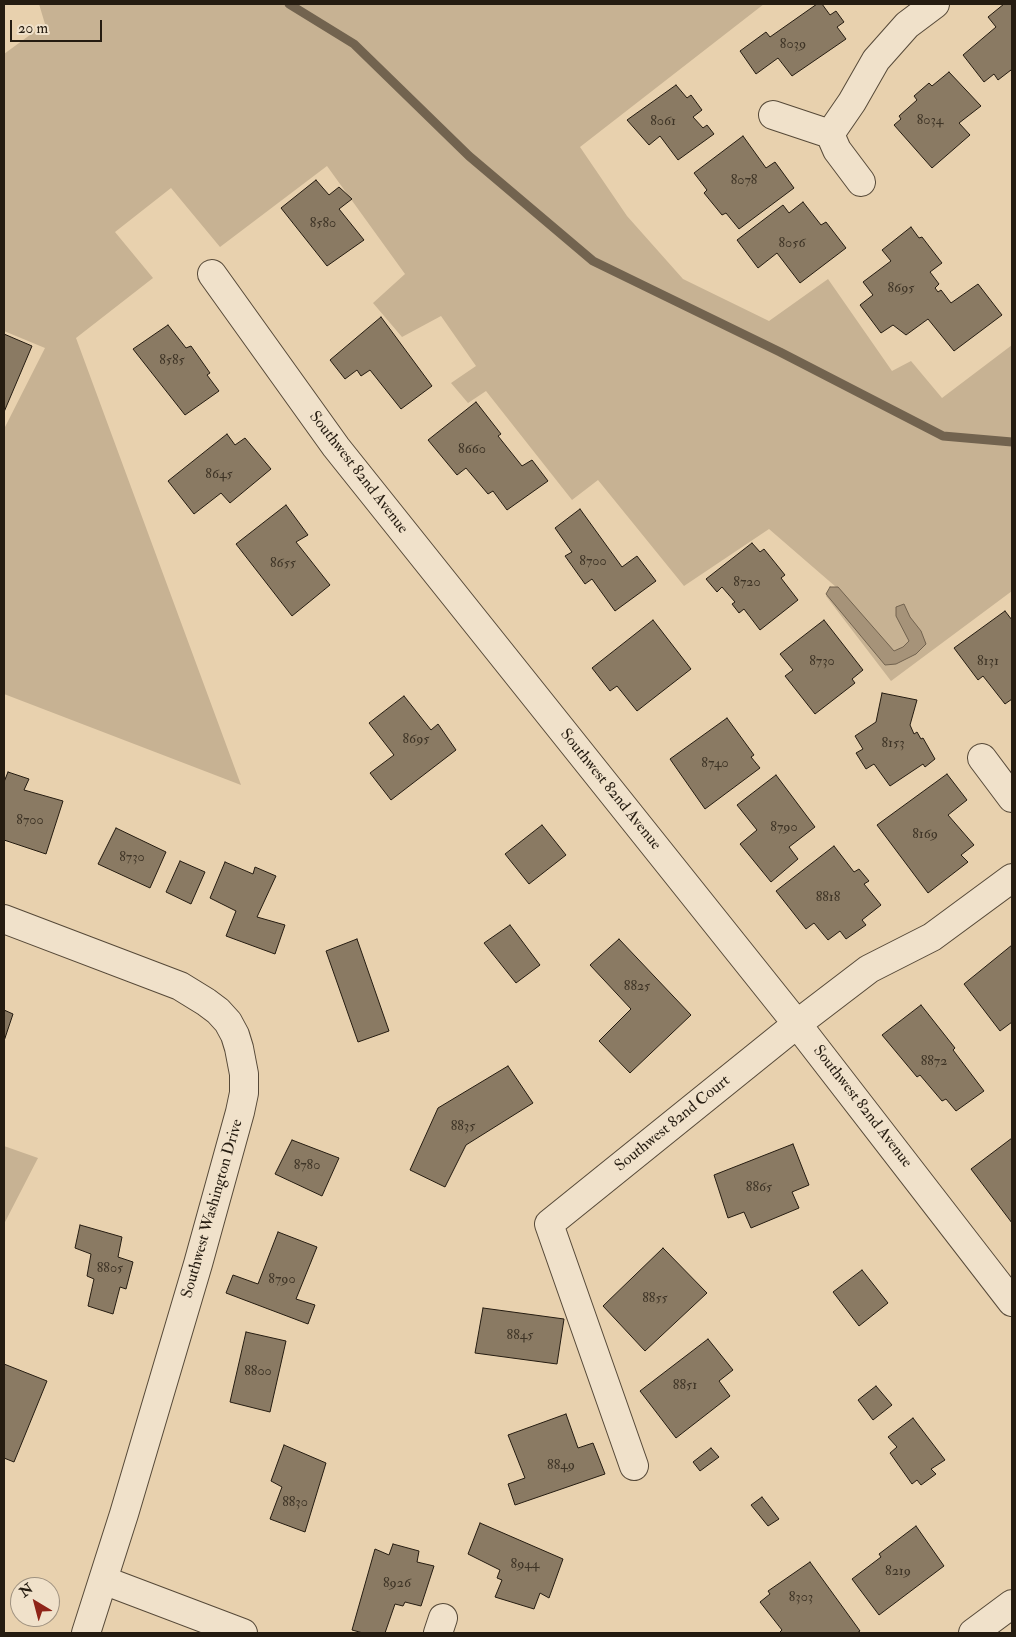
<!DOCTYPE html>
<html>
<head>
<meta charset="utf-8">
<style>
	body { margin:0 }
	#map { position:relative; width:1016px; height:1637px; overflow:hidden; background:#e8d1ae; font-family:"IM FELL Double Pica",serif }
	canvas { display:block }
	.frame { position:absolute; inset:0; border:5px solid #251c11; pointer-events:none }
	.north { position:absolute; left:10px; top:1577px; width:50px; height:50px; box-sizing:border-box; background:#f0e1ca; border:1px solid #9f9280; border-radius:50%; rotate:323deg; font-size:14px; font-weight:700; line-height:20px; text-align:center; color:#251c11 }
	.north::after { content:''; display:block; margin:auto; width:18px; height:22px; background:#8f2418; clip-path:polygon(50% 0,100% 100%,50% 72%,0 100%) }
	.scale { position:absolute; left:10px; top:20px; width:92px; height:22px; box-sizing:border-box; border:2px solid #251c11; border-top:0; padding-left:6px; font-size:15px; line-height:18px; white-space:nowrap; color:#251c11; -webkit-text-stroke:4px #f0e1ca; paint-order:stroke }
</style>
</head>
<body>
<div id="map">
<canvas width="1016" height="1637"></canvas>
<div class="frame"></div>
<div class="north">N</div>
<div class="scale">20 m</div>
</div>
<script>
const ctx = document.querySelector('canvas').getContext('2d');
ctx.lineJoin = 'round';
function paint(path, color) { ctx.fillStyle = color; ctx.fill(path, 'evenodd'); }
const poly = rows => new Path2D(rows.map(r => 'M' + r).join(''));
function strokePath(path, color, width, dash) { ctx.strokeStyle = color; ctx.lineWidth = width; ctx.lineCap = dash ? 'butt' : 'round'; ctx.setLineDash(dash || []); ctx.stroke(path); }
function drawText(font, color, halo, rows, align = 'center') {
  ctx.font = font + ' "IM FELL Double Pica",serif'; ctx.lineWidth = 4.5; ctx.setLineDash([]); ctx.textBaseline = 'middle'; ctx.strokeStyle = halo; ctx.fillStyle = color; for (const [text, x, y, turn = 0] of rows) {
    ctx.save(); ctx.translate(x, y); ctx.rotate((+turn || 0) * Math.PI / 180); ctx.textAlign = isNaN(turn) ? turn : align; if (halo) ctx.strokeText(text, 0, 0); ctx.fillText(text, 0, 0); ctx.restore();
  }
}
const green = poly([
	[39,4,764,4,580,147,627,216,683,279,769,321,828,279,892,371,911,361,942,398,1012,345,1012,591,891,681,826,596,836,587,769,529,684,586,598,480,572,500,486,391,468,403,451,383,476,366,441,316,402,337,373,303,405,274,327,166,220,247,171,188,115,232,153,278,76,338,241,785,4,694,4,429,45,348,4,331,4,54,45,24],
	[4,1146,38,1158,4,1224]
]);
const water = poly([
	[830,587,838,587,894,651,903,647,909,641,896,616,896,607,904,604,910,617,921,631,926,644,916,654,896,664,885,665,826,594,830,587]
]);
const stream = poly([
	[289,4,354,44,469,156,593,261,780,352,943,436,1012,442]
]);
const building = poly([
	[817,4,822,4,830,15,836,11,844,22,837,27,846,39,792,76,778,58,756,74,740,51,766,32,770,37,817,4],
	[1004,4,1012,4,1012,72,1011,70,998,80,994,74,984,82,963,55,996,27,988,17,1004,4],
	[949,72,981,106,959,123,970,135,932,168,894,125,901,119,899,116,917,100,914,96,929,83,932,86,949,72],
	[676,85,687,98,691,95,702,110,693,117,703,128,707,125,714,134,678,160,660,136,649,145,627,120,676,85],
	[743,136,766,168,775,162,794,188,739,229,726,213,722,215,704,193,707,190,694,173,743,136],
	[316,180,329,195,339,187,352,199,339,209,364,240,327,266,281,208,316,180],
	[803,202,821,225,826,222,846,248,800,283,777,253,758,268,737,240,783,205,789,213,803,202],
	[911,227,919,238,922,237,942,263,930,272,939,284,935,288,938,292,941,290,951,303,978,284,1002,315,954,351,928,319,906,335,893,325,881,333,860,305,873,295,863,282,891,261,882,250,911,227],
	[381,317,432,386,401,409,370,370,361,376,357,370,345,379,330,360,381,317],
	[168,325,186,348,191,346,210,373,207,375,219,391,185,415,133,349,168,325],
	[4,334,32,346,4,412,4,334],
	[476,402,501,434,498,436,522,466,532,460,548,481,507,510,493,491,488,494,466,468,457,475,428,440,476,402],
	[227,434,235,445,245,438,271,469,230,503,221,493,194,514,168,481,227,434],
	[286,505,308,535,296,542,330,585,292,616,236,544,286,505],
	[580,509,622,567,637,556,656,581,615,611,592,579,585,584,565,556,572,552,555,528,580,509],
	[752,543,760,552,764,549,785,575,781,578,798,600,760,630,744,609,739,613,732,604,735,602,722,587,717,592,706,579,752,543],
	[1005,611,1012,620,1012,699,1005,704,983,676,978,680,954,648,1005,611],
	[653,620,691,669,637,711,617,686,610,691,592,668,653,620],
	[824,620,863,670,852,679,855,683,815,714,785,676,793,670,780,654,824,620],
	[882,693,917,700,910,725,914,734,917,732,921,739,923,738,935,759,925,767,923,764,890,786,874,764,866,769,856,753,863,749,855,736,876,722,882,693],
	[404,696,431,730,438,724,456,750,391,800,370,773,394,755,369,723,404,696],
	[727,718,754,755,751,757,760,768,705,809,670,759,727,718],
	[8,772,29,779,24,790,63,801,46,854,4,840,4,782,8,772],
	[947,774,967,800,948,815,974,845,961,855,968,862,928,893,877,825,947,774],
	[776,775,815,827,789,847,798,859,771,882,740,844,757,830,737,805,776,775],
	[542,825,566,855,529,884,505,854,542,825],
	[116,828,166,852,150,888,98,864,116,828],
	[834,846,854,872,859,869,869,881,864,884,881,905,862,920,866,925,846,939,840,931,828,940,814,923,806,929,776,891,834,846],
	[180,861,205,872,191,904,166,892,180,861],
	[225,862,253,874,255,867,276,876,257,917,285,925,275,954,226,936,236,911,210,898,225,862],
	[510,925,540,965,516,983,484,943,510,925],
	[357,939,389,1031,358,1042,326,951,357,939],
	[619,939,691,1015,630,1073,599,1041,631,1009,590,965,619,939],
	[1012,945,1012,1022,1000,1031,964,984,1012,945],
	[921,1005,955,1048,953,1050,984,1091,956,1111,946,1099,942,1101,920,1075,917,1077,882,1035,921,1005],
	[4,1010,13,1014,4,1041,4,1010],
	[508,1066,533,1103,466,1145,445,1187,410,1170,438,1108,508,1066],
	[1012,1138,1012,1223,971,1169,1012,1138],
	[292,1140,339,1158,322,1196,275,1174,292,1140],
	[793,1144,809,1185,792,1192,799,1208,751,1228,744,1212,728,1218,714,1175,793,1144],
	[80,1225,122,1237,118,1257,133,1262,126,1289,120,1287,113,1314,88,1306,94,1279,87,1276,91,1254,75,1248,80,1225],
	[278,1232,317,1247,296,1299,315,1305,308,1324,226,1293,233,1275,258,1284,278,1232],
	[663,1248,707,1293,645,1351,603,1306,663,1248],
	[862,1270,888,1303,859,1326,833,1292,862,1270],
	[483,1308,564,1319,557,1364,475,1353,483,1308],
	[246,1332,286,1341,270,1412,230,1402,246,1332],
	[708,1339,733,1370,719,1381,730,1396,676,1438,640,1391,708,1339],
	[4,1364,47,1381,14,1462,4,1458,4,1364],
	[876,1386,892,1405,873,1420,858,1400,876,1386],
	[566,1414,578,1448,593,1443,605,1474,515,1505,508,1484,525,1478,508,1435,566,1414],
	[913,1418,945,1460,931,1469,936,1474,921,1485,917,1480,912,1484,890,1453,897,1447,888,1437,913,1418],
	[284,1445,326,1463,305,1532,270,1519,282,1487,271,1481,284,1445],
	[711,1448,719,1457,700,1471,693,1462,711,1448],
	[762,1497,779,1519,768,1526,751,1505,762,1497],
	[480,1523,563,1559,549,1598,540,1593,534,1609,495,1597,502,1580,497,1578,500,1570,468,1554,480,1523],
	[916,1526,944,1566,879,1615,852,1579,881,1557,879,1554,916,1526],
	[393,1544,419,1551,417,1562,434,1566,421,1606,405,1602,403,1606,395,1604,385,1633,363,1633,352,1630,375,1549,389,1555,393,1544],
	[810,1562,860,1631,857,1633,779,1633,782,1630,760,1602,770,1594,768,1591,810,1562]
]);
const minor = poly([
	[773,115,830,134,837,150,861,182],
	[830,134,852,102,876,60,907,25,935,4],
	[212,274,336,447,797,1024,1012,1302],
	[982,758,1012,798],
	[4,919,180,986,206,1002,218,1011,228,1022,235,1035,239,1048,244,1074,244,1093,240,1112,198,1264,124,1514,86,1633],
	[634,1466,549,1224,797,1024,869,969,932,937,1012,878],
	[103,1580,243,1633],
	[438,1633,443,1618],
	[973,1633,1012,1604]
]);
const numberNames = [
	["8039",793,45],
	["8034",930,121],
	["8061",663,122],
	["8078",744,181],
	["8580",323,224],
	["8056",792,244],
	["8695",901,289],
	["8585",172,361],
	["8660",472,450],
	["8645",219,475],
	["8700",593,562],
	["8655",283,564],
	["8720",747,583],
	["8730",822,662],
	["8131",988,662],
	["8695",416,740],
	["8153",893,744],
	["8740",715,764],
	["8700",30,821],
	["8790",784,828],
	["8169",925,835],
	["8730",132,858],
	["8818",828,898],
	["8825",637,987],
	["8872",934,1062],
	["8835",463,1127],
	["8780",307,1166],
	["8865",759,1188],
	["8805",110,1269],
	["8790",282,1280],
	["8855",655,1299],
	["8845",520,1336],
	["8800",258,1372],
	["8851",685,1386],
	["8849",561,1466],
	["8830",295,1503],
	["8944",525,1565],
	["8219",898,1572],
	["8926",397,1584],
	["8303",801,1598]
];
const streetNames = [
	["Southwest 82nd Avenue",358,473,52],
	["Southwest 82nd Avenue",610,790,51],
	["Southwest 82nd Avenue",862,1107,52],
	["Southwest 82nd Court",673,1124,-39],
	["Southwest Washington Drive",213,1209,-74]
];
paint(green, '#c7b293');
paint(water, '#a69379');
strokePath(water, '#72634f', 1);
strokePath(stream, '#72634f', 9);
paint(building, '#8a7a63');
strokePath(building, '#251c11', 1);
strokePath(minor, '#564938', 30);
strokePath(minor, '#f0e1ca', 28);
drawText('14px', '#3e3426', null, numberNames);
drawText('16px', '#251c11', '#f0e1ca', streetNames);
</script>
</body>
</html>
